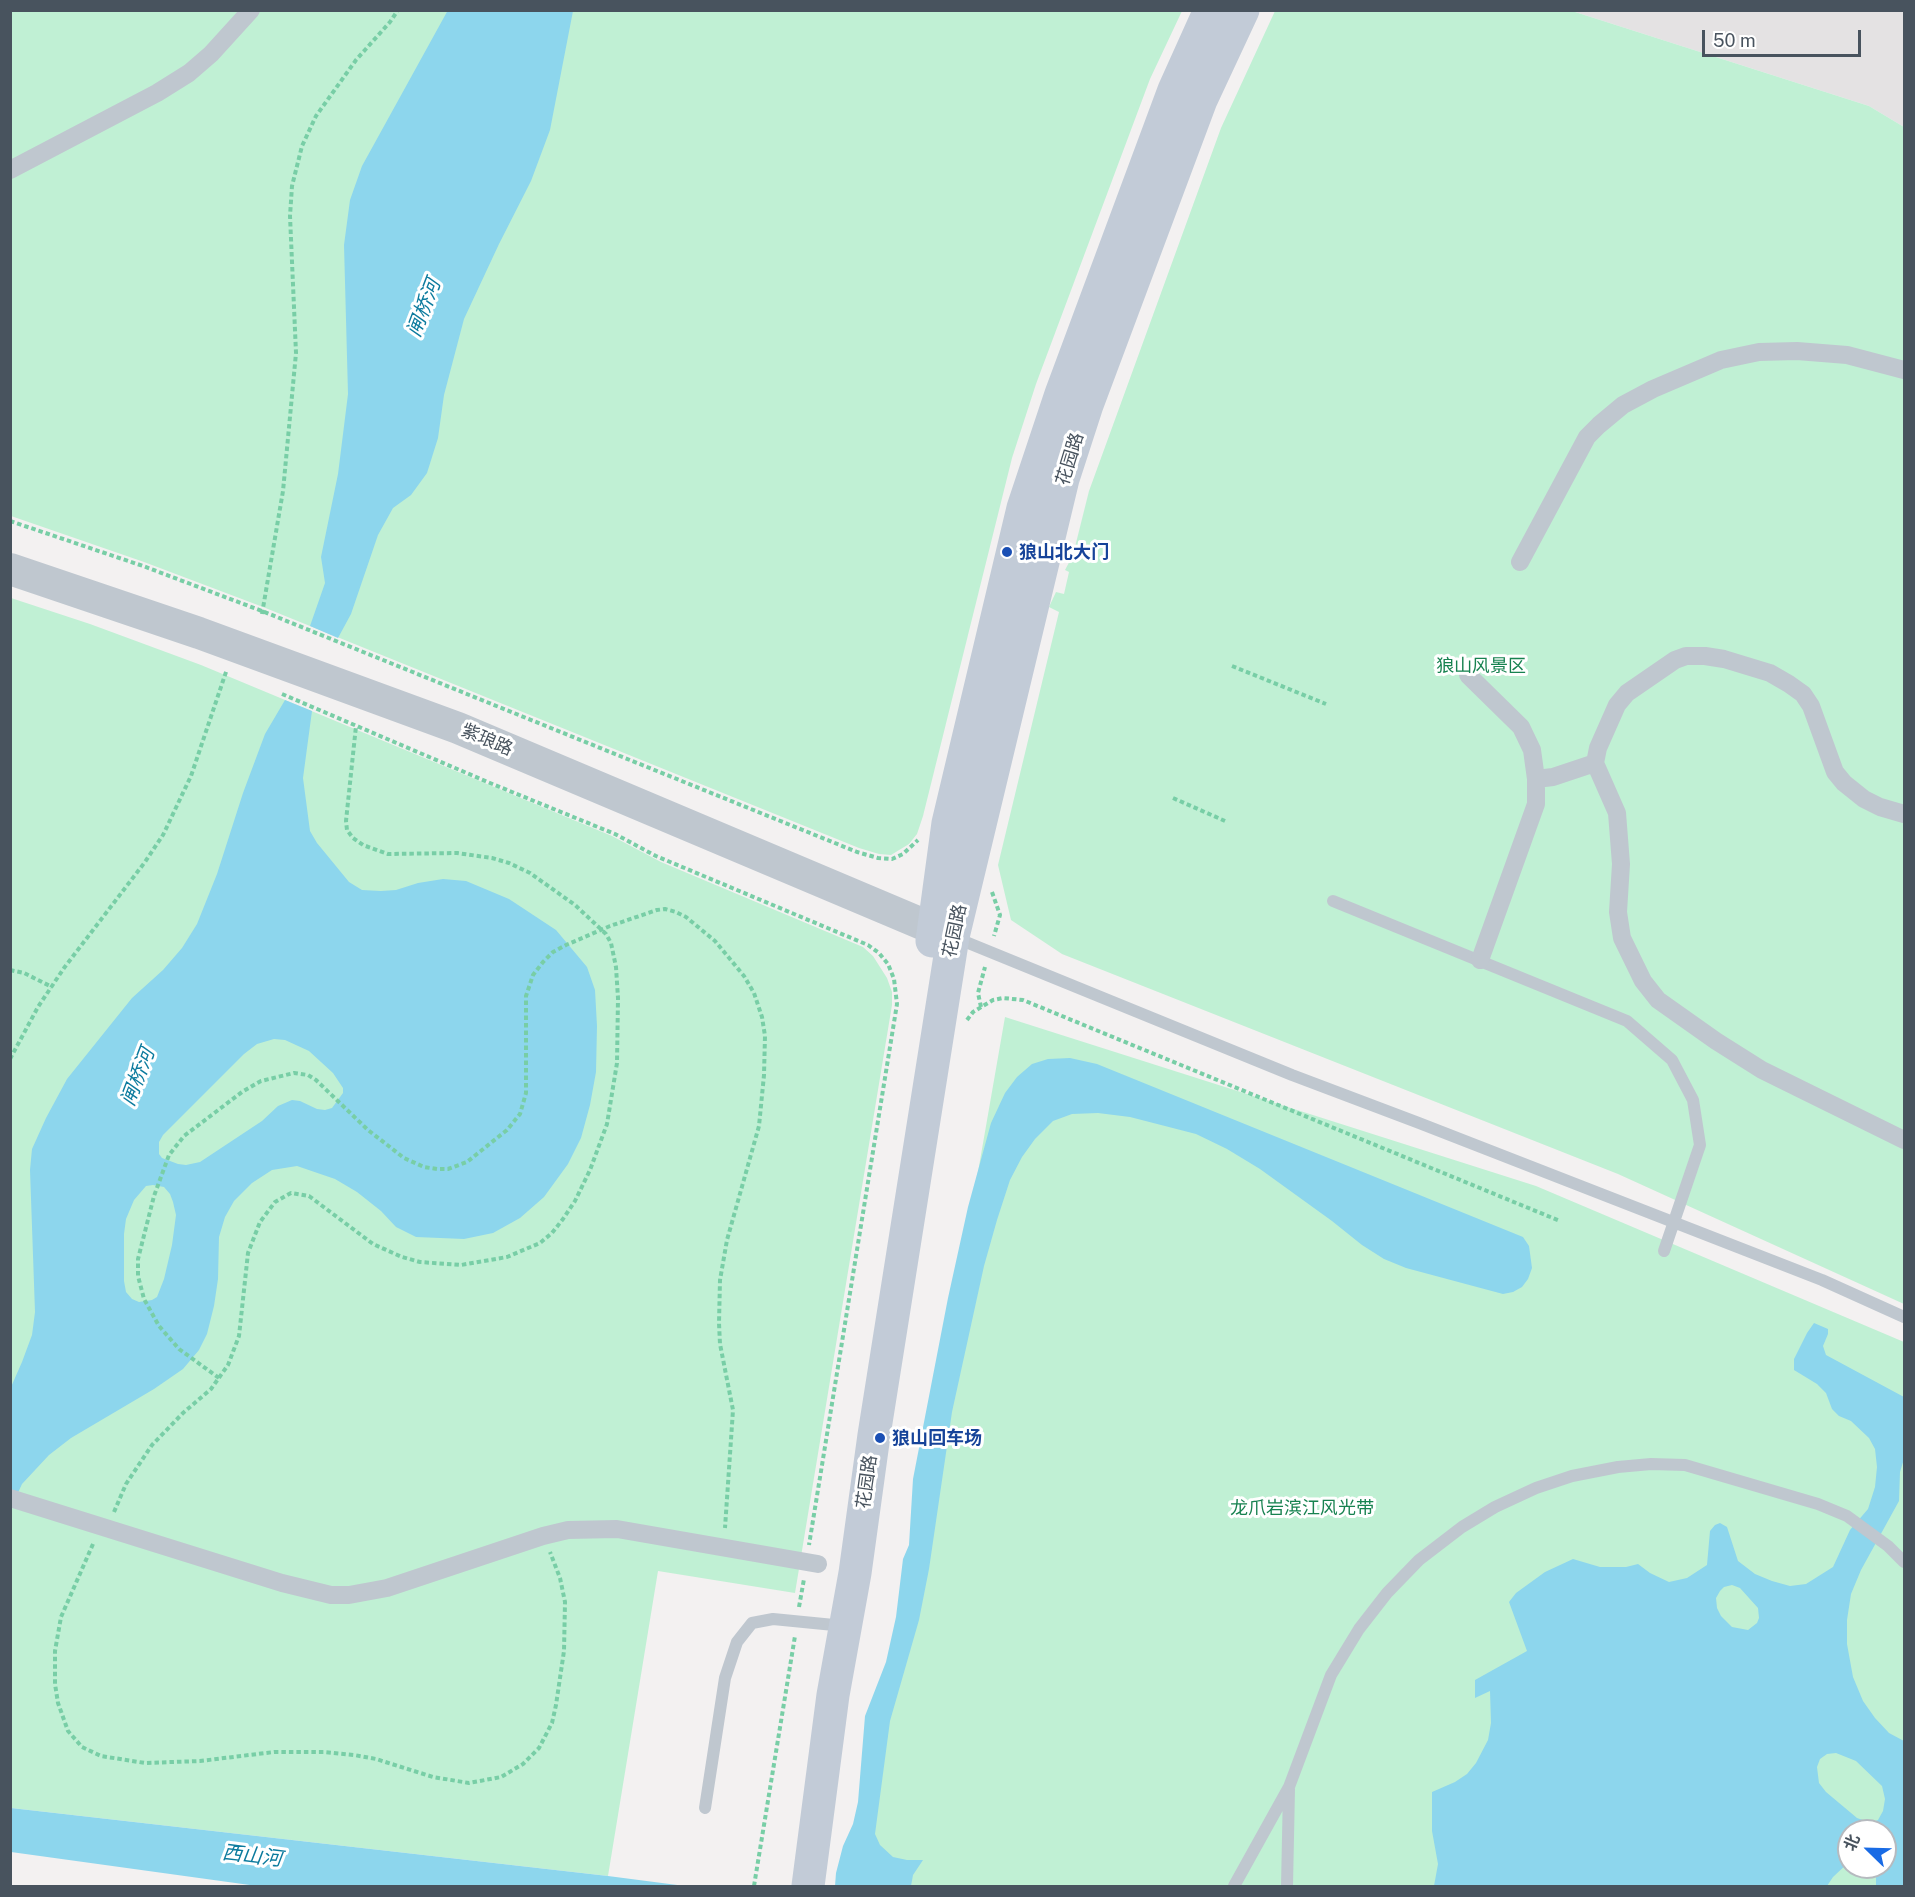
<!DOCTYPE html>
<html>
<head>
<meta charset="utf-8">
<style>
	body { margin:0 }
	#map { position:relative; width:1915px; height:1897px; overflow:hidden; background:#f3f1f1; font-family:"Public Sans","Noto Sans SC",sans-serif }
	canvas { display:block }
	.frame { position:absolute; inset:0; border:12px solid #48535e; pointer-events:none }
	.north { position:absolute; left:1837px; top:1819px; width:60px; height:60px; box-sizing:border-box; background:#fff; border:2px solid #b6babf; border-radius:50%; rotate:293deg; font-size:16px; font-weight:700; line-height:24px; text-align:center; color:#48535e }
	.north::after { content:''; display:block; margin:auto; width:21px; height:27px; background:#196be5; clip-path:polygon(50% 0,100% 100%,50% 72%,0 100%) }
	.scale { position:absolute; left:1702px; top:30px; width:159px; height:27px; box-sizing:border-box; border:3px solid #48535e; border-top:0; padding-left:8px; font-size:18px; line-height:21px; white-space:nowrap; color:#48535e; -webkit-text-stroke:4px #fff; paint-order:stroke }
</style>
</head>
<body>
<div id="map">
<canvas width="1915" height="1897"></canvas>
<div class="frame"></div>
<div class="north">北</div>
<div class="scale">50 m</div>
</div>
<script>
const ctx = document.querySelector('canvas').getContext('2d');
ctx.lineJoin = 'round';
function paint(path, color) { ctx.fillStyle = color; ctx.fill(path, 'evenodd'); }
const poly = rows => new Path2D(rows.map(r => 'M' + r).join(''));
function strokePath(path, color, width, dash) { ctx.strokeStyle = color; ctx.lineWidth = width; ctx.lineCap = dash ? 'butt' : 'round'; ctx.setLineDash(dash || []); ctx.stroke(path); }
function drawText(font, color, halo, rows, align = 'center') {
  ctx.font = font + ' "Public Sans","Noto Sans SC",sans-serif'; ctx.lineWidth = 6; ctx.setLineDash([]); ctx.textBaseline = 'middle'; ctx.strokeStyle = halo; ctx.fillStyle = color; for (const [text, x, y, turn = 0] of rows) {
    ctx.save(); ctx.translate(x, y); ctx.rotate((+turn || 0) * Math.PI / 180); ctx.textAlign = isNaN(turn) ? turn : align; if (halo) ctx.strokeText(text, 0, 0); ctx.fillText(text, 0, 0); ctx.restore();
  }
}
const education = poly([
	[1572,11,1904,11,1904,127,1869,106]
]);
const green = poly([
	[11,11,1182,11,1150,79,1036,384,1012,458,923,816,917,834,909,844,891,855,879,854,859,848,263,607,144,562,11,516],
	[1275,11,1572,11,1869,106,1904,127,1904,1304,1618,1174,1062,954,1011,920,998,865,1059,612,1049,607,1056,592,1064,594,1069,572,1065,570,1073,555,1089,491,1221,128],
	[11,598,90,624,201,665,612,836,661,862,863,947,873,956,887,978,892,992,892,1005,795,1593,658,1571,608,1876,11,1808],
	[1005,1017,1536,1186,1904,1342,1904,1886,864,1886,925,1476],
	[1849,1831,1885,1831,1885,1867,1849,1867]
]);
const water = poly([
	[448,10,573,11,550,130,531,181,499,244,464,319,444,395,438,438,427,473,411,495,393,508,378,535,351,614,338,638,310,626,325,583,321,557,338,474,348,394,344,245,350,200,362,166],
	[285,700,312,711,303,778,310,831,317,843,349,882,362,890,381,891,396,890,418,883,443,879,466,881,509,899,556,930,587,967,595,990,597,1026,596,1072,590,1105,581,1138,568,1164,544,1197,520,1218,493,1233,464,1239,416,1237,396,1227,381,1211,357,1192,335,1179,297,1166,272,1170,252,1183,234,1201,225,1217,219,1237,218,1279,214,1306,207,1334,199,1350,183,1369,154,1389,71,1438,49,1455,22,1484,11,1508,11,1387,22,1362,32,1335,35,1312,30,1170,32,1149,46,1118,67,1079,132,998,163,970,182,948,197,924,217,874,243,793,265,734],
	[274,1039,285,1040,309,1051,333,1073,343,1088,343,1093,332,1108,325,1110,317,1109,300,1101,292,1100,278,1106,262,1121,200,1162,186,1165,178,1164,162,1158,159,1154,159,1142,163,1135,244,1054,257,1044],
	[153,1185,164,1187,170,1194,173,1202,176,1215,172,1245,164,1279,157,1297,152,1300,139,1302,132,1299,126,1292,124,1281,124,1234,126,1219,134,1200,146,1186],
	[1070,1058,1097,1064,1523,1237,1529,1246,1532,1268,1528,1279,1522,1287,1513,1292,1503,1294,1406,1268,1384,1259,1362,1245,1332,1221,1260,1169,1227,1149,1196,1134,1130,1117,1098,1113,1072,1114,1053,1121,1035,1139,1022,1157,1010,1180,997,1220,984,1266,952,1412,929,1569,919,1620,890,1721,875,1834,880,1845,893,1857,907,1860,923,1860,913,1875,911,1886,835,1886,836,1873,843,1846,853,1824,858,1802,865,1716,886,1662,896,1617,903,1559,909,1545,913,1479,948,1298,968,1207,991,1123,1005,1093,1017,1077,1032,1064,1048,1059],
	[1814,1323,1828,1329,1828,1334,1823,1346,1826,1355,1904,1397,1904,1459,1900,1472,1899,1501,1861,1570,1851,1594,1847,1620,1847,1644,1853,1677,1863,1701,1875,1718,1889,1733,1904,1741,1904,1886,1876,1886,1876,1878,1872,1867,1885,1867,1885,1831,1849,1831,1849,1862,1833,1877,1827,1886,1434,1886,1438,1864,1432,1831,1432,1792,1455,1782,1467,1774,1476,1763,1488,1740,1491,1723,1490,1691,1475,1698,1475,1680,1527,1651,1509,1602,1516,1593,1545,1572,1573,1559,1600,1567,1626,1567,1638,1564,1650,1573,1669,1582,1687,1578,1707,1565,1710,1531,1715,1525,1720,1523,1727,1527,1738,1561,1755,1574,1772,1581,1790,1586,1806,1584,1833,1567,1850,1530,1868,1509,1875,1487,1877,1467,1875,1449,1869,1438,1851,1421,1839,1416,1832,1409,1826,1393,1817,1384,1794,1370,1794,1359,1807,1333],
	[1732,1585,1740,1588,1758,1608,1759,1618,1757,1623,1748,1630,1732,1627,1721,1616,1717,1608,1716,1598,1720,1591,1724,1587],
	[1836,1753,1856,1761,1882,1786,1885,1799,1883,1811,1878,1820,1871,1823,1857,1818,1826,1792,1819,1783,1817,1767,1820,1759,1827,1754],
	[11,1808,608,1876,685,1886,257,1886,11,1852]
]);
const path = poly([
	[10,521,143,566,262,611,857,852,878,858,892,859,903,854,918,840],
	[262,614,283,491,296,353,290,216,292,186,302,146,316,116,356,60,390,22,398,10],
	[1232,666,1326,704],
	[282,694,490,783,615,834,656,856,868,945,879,953,888,964,894,979,897,1004,809,1545],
	[1173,798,1225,821],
	[992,892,1000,915,994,936],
	[10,970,24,973,52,987],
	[981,1007,978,993,985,967],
	[967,1020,973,1012,993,1000,1003,998,1023,1000,1560,1221],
	[10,1059,38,1007,64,968,145,862,163,835,191,776,227,669],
	[219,1378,179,1349,159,1326,144,1299,138,1276,138,1259,154,1196,169,1155,184,1136,242,1092,261,1081,294,1073,308,1075,316,1080,368,1130,404,1158,424,1167,437,1169,448,1169,467,1162,507,1130,520,1114,526,1093,526,996,533,975,543,962,553,952,566,945,610,926,657,910,665,909,676,912,686,917,715,941,744,976,754,993,762,1017,765,1036,764,1075,759,1126,727,1240,720,1280,719,1323,720,1344,733,1410,725,1528],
	[114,1512,126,1484,152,1445,183,1413,211,1389,228,1365,239,1336,248,1253,260,1222,275,1202,291,1193,309,1196,373,1244,402,1257,420,1262,461,1265,507,1257,540,1243,552,1233,563,1219,575,1201,590,1170,607,1124,617,1063,618,998,616,967,611,943,606,934,575,905,530,873,509,863,492,858,457,853,388,854,363,845,353,838,347,830,346,821,356,726],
	[93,1544,61,1617,55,1651,55,1684,58,1703,68,1731,82,1747,101,1756,145,1763,200,1761,274,1752,324,1752,354,1755,376,1759,433,1777,469,1783,501,1777,523,1764,539,1748,552,1723,556,1705,564,1651,565,1602,560,1578,550,1552],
	[799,1607,804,1579],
	[754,1886,795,1636]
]);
const service = poly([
	[1333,901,1627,1021,1672,1060,1693,1100,1700,1145,1664,1251],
	[956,938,1292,1075,1419,1123,1822,1280,1904,1317],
	[705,1808,725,1678,737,1642,752,1623,773,1619,844,1626],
	[1234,1886,1289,1787,1331,1675,1359,1629,1387,1593,1419,1560,1462,1527,1495,1507,1536,1488,1572,1476,1618,1467,1651,1464,1685,1465,1818,1504,1847,1516,1888,1546,1904,1562],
	[1287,1886,1289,1789]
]);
const pedestrian = poly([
	[10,170,157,93,189,73,211,54,251,10],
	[1520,562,1587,437,1599,425,1623,405,1653,389,1721,360,1759,352,1797,351,1847,355,1904,370],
	[1468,675,1521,727,1532,750,1536,779,1536,804,1480,960],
	[1536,779,1553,777,1595,763],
	[1904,814,1880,807,1864,799,1844,783,1835,772,1811,706,1803,694,1789,684,1770,673,1724,659,1705,656,1686,656,1675,660,1627,693,1617,705,1598,748,1595,763,1617,813,1621,864,1618,912,1622,938,1643,981,1658,1000,1716,1041,1762,1070,1904,1140],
	[10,1498,282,1583,331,1595,349,1595,387,1588,543,1536,568,1530,617,1529,818,1564]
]);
const tertiary = poly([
	[10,569,199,633,458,728,953,937]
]);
const secondary = poly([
	[932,941,948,823,1023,508,1061,394,1174,90,1210,10],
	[808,1886,833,1695,855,1573,874,1435,953,937,1063,479,1087,405,1201,100,1243,10]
]);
const markers = [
	[1007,552,6,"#1a4fb4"],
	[880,1438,6,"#1a4fb4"]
];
const streetNames = [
	["花园路",1070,459,-73],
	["紫琅路",487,740,23],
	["花园路",955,931,-78],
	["花园路",867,1482,-82]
];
const transitNames = [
	["狼山北大门",1019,552],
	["狼山回车场",892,1438]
];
const parkNames = [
	["狼山风景区",1481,666],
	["龙爪岩滨江风光带",1302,1508]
];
const waterNames = [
	["闸桥河",424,308,-69],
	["闸桥河",138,1077,-69],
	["西山河",252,1856,7]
];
paint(education, '#e4e2e3');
paint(green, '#c0f0d4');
paint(water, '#8dd6ed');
strokePath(path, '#78cea6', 4, [4.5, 3]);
strokePath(service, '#bfc7cf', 12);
strokePath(pedestrian, '#bfc7cf', 18);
strokePath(tertiary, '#bfc7cf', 32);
strokePath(secondary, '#c2cbd7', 33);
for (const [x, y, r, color] of markers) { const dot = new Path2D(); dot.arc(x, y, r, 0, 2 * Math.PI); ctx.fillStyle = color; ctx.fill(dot); strokePath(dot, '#fff', 2); }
drawText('18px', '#48535e', '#fff', streetNames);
drawText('bold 18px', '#164399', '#fff', transitNames, 'left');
drawText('18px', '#178250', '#fff', parkNames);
drawText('italic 20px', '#0c7b9e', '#fff', waterNames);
</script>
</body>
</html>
